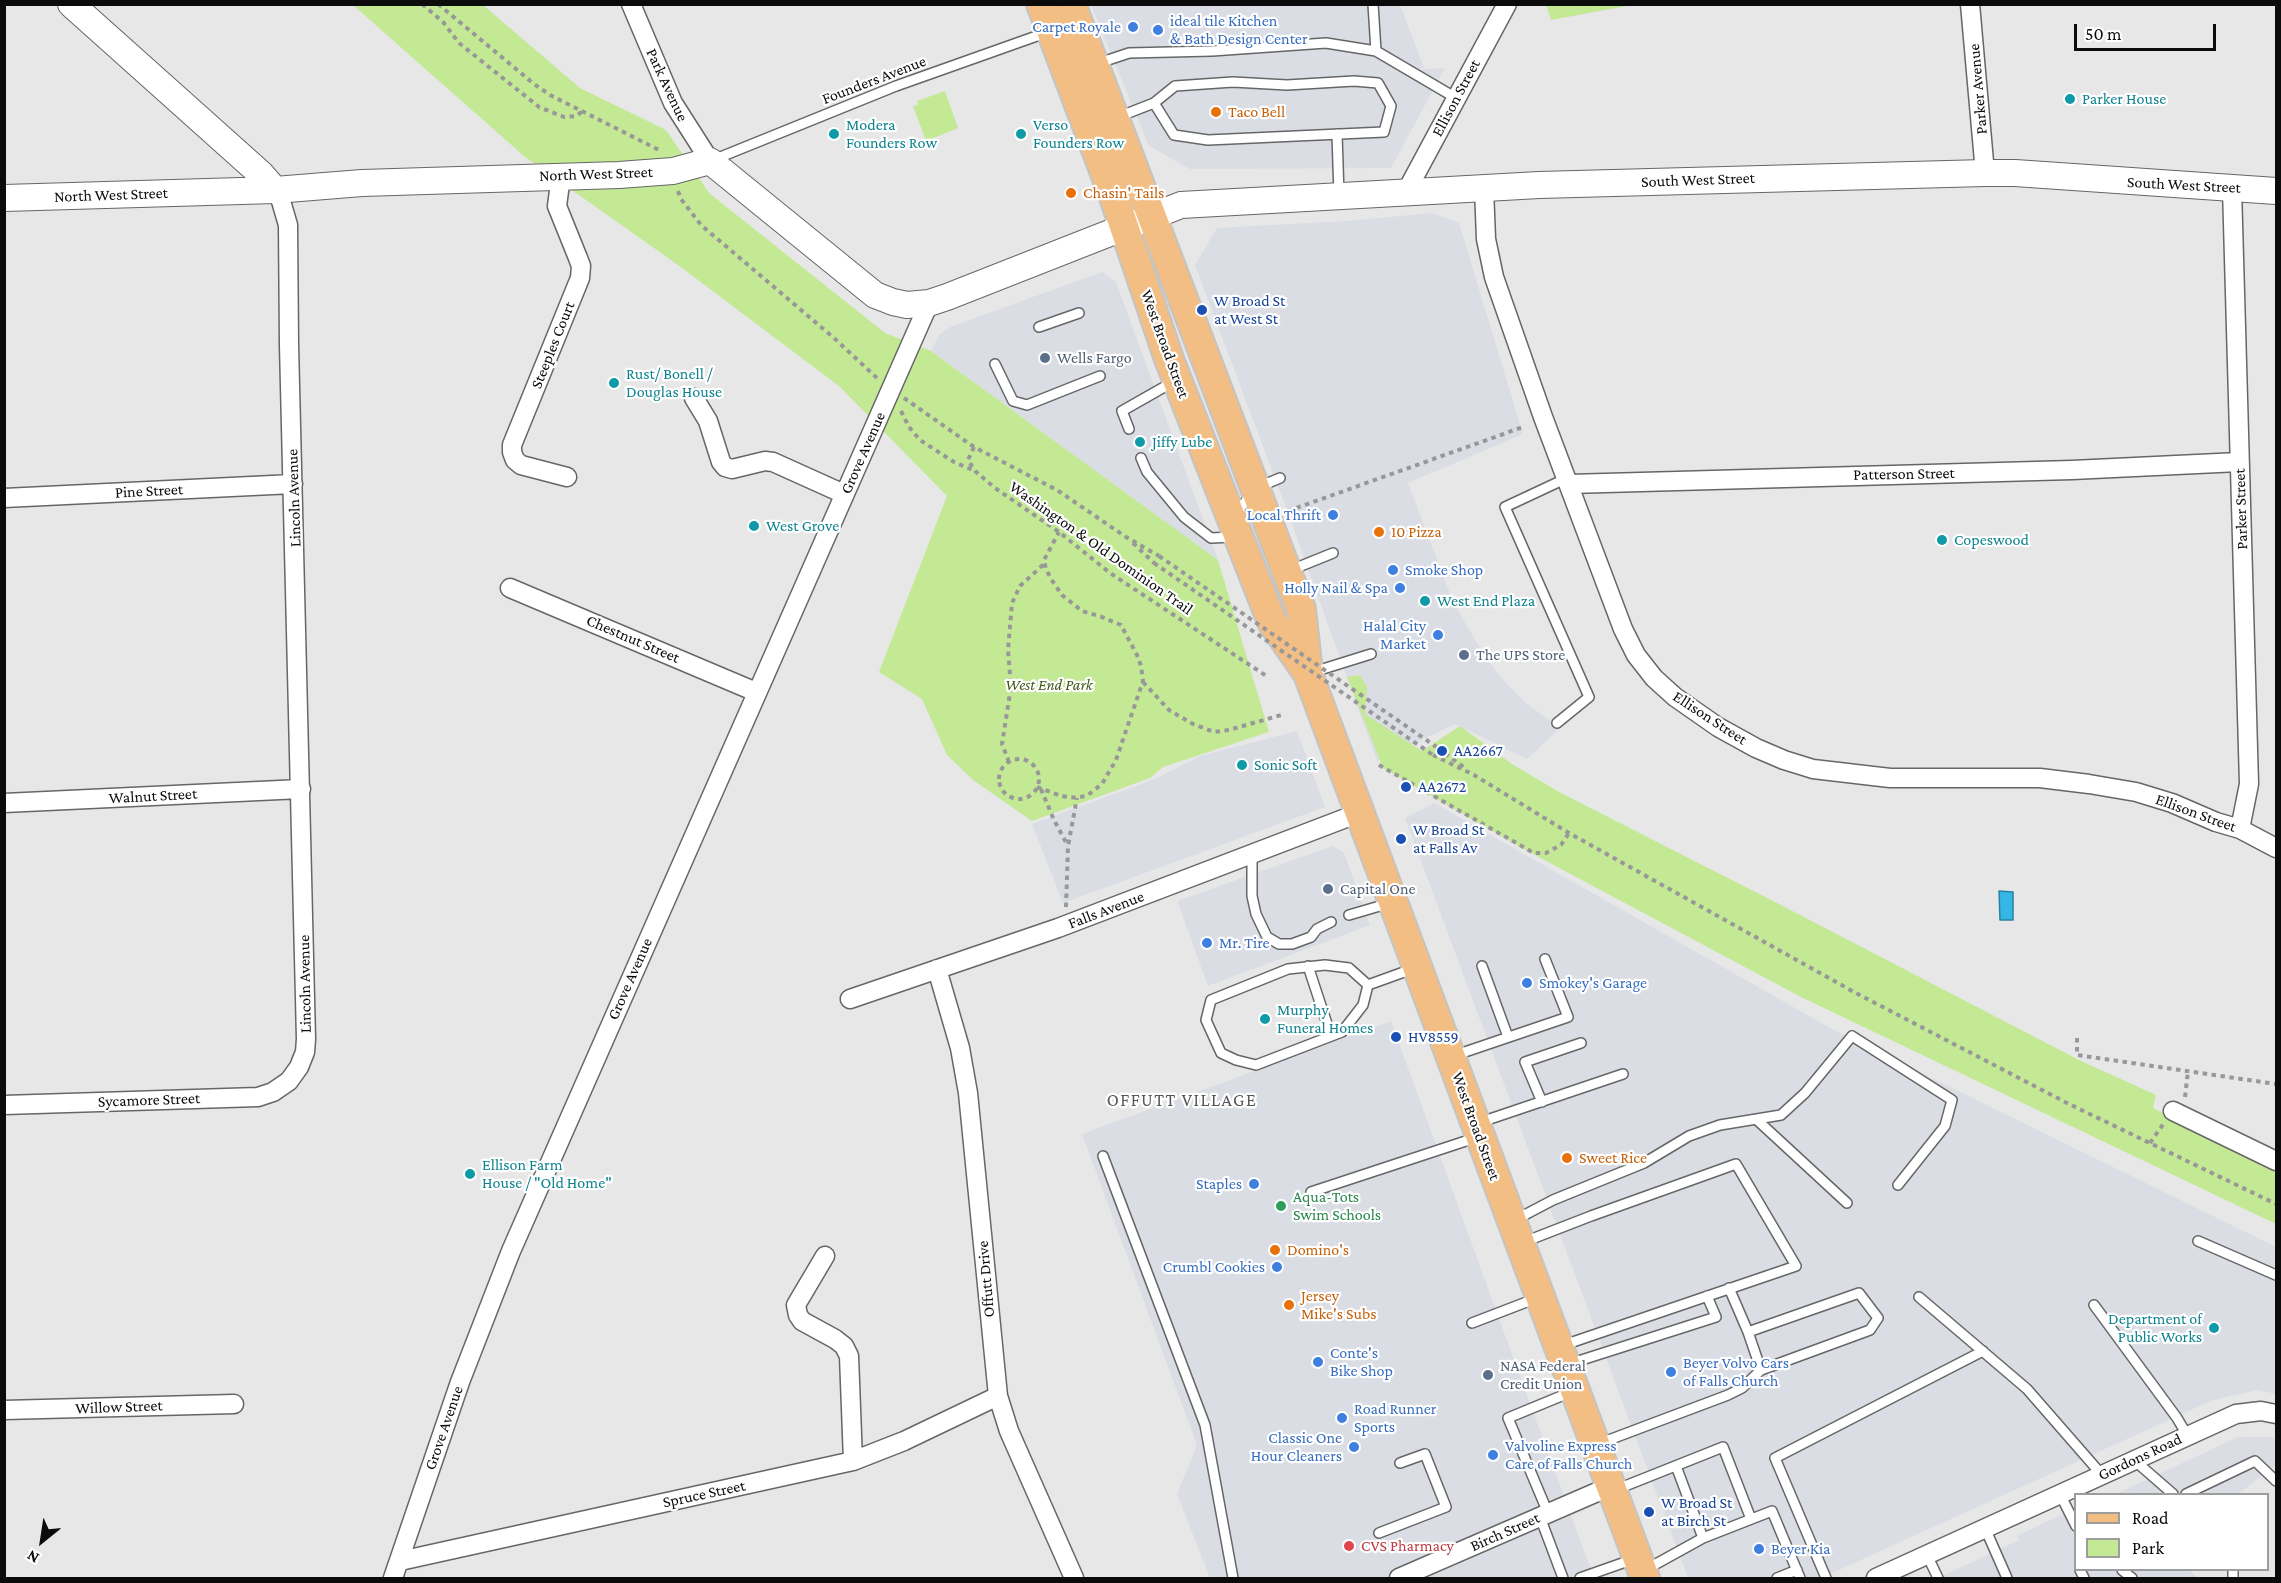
<!DOCTYPE html>
<html>
<head>
<meta charset="utf-8">
<style>
	body { margin:0 }
	#map { position:relative; width:2281px; height:1583px; overflow:hidden; background:#e7e7e8; font-family:"Crimson Pro",serif }
	canvas { display:block }
	.frame { position:absolute; inset:0; border:6px solid #0b0b0c; pointer-events:none }
	.legend { position:absolute; left:2074px; top:1493px; width:195px; height:78px; box-sizing:border-box; background:#fff; border:2px solid #9d9d9e; margin:0; padding:8px 10px; list-style:none; font-size:18px; color:#0b0b0c }
	.legend li { display:flex; align-items:center; gap:12px; height:30px }
	.legend b { width:30px; border:2px solid #9d9d9e }
	.north { position:absolute; left:12px; top:1511px; width:60px; height:60px; -webkit-text-stroke:4px #fff; paint-order:stroke; rotate:210deg; font-size:16px; font-weight:700; line-height:24px; text-align:center; color:#0b0b0c }
	.north::after { content:''; display:block; margin:auto; width:21px; height:27px; background:#0b0b0c; clip-path:polygon(50% 0,100% 100%,50% 72%,0 100%) }
	.scale { position:absolute; left:2074px; top:24px; width:142px; height:27px; box-sizing:border-box; border:3px solid #0b0b0c; border-top:0; padding-left:8px; font-size:18px; line-height:21px; white-space:nowrap; color:#0b0b0c; -webkit-text-stroke:4px #fff; paint-order:stroke }
</style>
</head>
<body>
<div id="map">
<canvas width="2281" height="1583"></canvas>
<div class="frame"></div>
<ul class="legend">
<li><b style="height:8px;background:#f2be83"></b>Road</li>
<li><b style="height:16px;background:#c3e994"></b>Park</li>
</ul>
<div class="north">N</div>
<div class="scale">50 m</div>
</div>
<script>
const ctx = document.querySelector('canvas').getContext('2d');
ctx.lineJoin = 'round';
function paint(path, color) { ctx.fillStyle = color; ctx.fill(path, 'evenodd'); }
const poly = rows => new Path2D(rows.map(r => 'M' + r).join(''));
function strokePath(path, color, width, dash) { ctx.strokeStyle = color; ctx.lineWidth = width; ctx.lineCap = dash ? 'butt' : 'round'; ctx.setLineDash(dash || []); ctx.stroke(path); }
function drawText(font, color, halo, rows, align = 'center') {
  ctx.font = font + ' "Crimson Pro",serif'; ctx.lineWidth = 4.5; ctx.setLineDash([]); ctx.textBaseline = 'middle'; ctx.strokeStyle = halo; ctx.fillStyle = color; for (const [text, x, y, turn = 0] of rows) {
    ctx.save(); ctx.translate(x, y); ctx.rotate((+turn || 0) * Math.PI / 180); ctx.textAlign = isNaN(turn) ? turn : align; if (halo) ctx.strokeText(text, 0, 0); ctx.fillText(text, 0, 0); ctx.restore();
  }
}
const built = poly([
	[1091,5,1400,5,1424,68,1414,70,1445,68,1391,168,1190,169,1149,146],
	[1432,213,1459,223,1523,434,1408,483,1454,604,1486,658,1506,683,1526,703,1560,728,1527,759,1455,724,1377,761,1288,513,1195,265,1217,228,1347,221],
	[1102,272,1116,282,1218,560,931,351,939,335,950,327],
	[1297,731,1325,807,1063,903,1032,824,1155,779,1200,756],
	[1434,803,1832,1029,2276,1247,2276,1394,2258,1390,2213,1400,1821,1578,1688,1578,1405,818],
	[1333,846,1344,853,1370,925,1208,986,1178,903,1180,900],
	[1391,1021,1510,1349,1594,1578,1210,1578,1177,1494,1197,1445,1082,1134],
	[2238,1437,2272,1437,2276,1441,2276,1465,2238,1494,2116,1494],
	[2075,1508,2076,1570,2189,1570,2198,1578,1938,1578,2019,1540,2017,1536]
]);
const green = poly([
	[1546,4,1633,4,1633,5,1551,20],
	[353,5,483,5,580,88,666,130,709,193,885,333,931,351,1218,560,1269,732,1163,767,1150,778,1032,821,973,780,947,755,922,699,879,672,947,496,839,386,678,265,525,157],
	[945,91,958,128,926,141,913,106,918,105,917,101],
	[1360,675,1367,687,1365,714,1422,751,1460,726,1512,764,1559,792,1777,903,2081,1061,2156,1095,2153,1108,2276,1169,2276,1224,1801,997,1520,847,1383,768,1347,677]
]);
const water = poly([
	[1999,891,2013,892,2013,920,2000,920,1999,891]
]);
const path = poly([
	[422,4,443,22,459,43,539,107,564,117,576,116,583,111],
	[438,4,534,84,550,95,659,150],
	[678,191,681,199,701,225,834,338,877,378],
	[904,398,974,447,1057,490,1126,537,1159,556],
	[901,411,909,427,920,440,954,462,975,471],
	[974,447,968,460,975,471,995,488,1059,532,1110,573,1268,677],
	[1288,511,1523,427],
	[1133,543,1154,563],
	[1143,682,1169,710,1193,724,1214,732,1229,730,1281,715],
	[1438,748,1466,769],
	[1433,755,1474,775,1569,833,1854,992,2067,1103,2276,1204],
	'999 779a20 20 0 1 1 40 0a20 20 0 1 1-40 0Z',
	[1009,762,1002,744,1011,687,1008,650,1012,603,1020,586,1044,564],
	[1379,765,1534,853,1546,853,1561,845,1569,833],
	[1037,787,1061,796,1077,798,1088,795,1102,784,1116,760,1143,681,1141,666,1137,655,1121,625,1102,617,1082,611,1062,595,1051,579,1046,569,1044,560,1059,532],
	[1041,789,1054,820,1068,846],
	[1066,907,1068,846,1077,798],
	[2077,1038,2077,1055,2276,1084],
	[2185,1097,2188,1071],
	[2150,1143,2164,1123]
]);
const lane = poly([
	[1373,4,1376,51],
	[1096,64,1129,53,1212,51,1326,43,1376,51,1456,98],
	[1118,117,1154,103,1174,135,1208,140,1384,132,1391,106,1378,83,1354,81,1287,85,1233,82,1175,86,1154,103],
	[1337,134,1339,195],
	[713,160,896,86,1048,32],
	[1039,327,1079,313],
	[995,364,1013,401,1027,405,1100,376],
	[1129,429,1122,411,1173,382],
	[1141,458,1147,472,1184,517,1211,538,1233,537],
	[1235,515,1256,488,1280,478],
	[1291,570,1333,553],
	[1310,673,1371,654],
	[1557,723,1589,697,1505,507,1567,478],
	[1252,854,1252,896,1256,914,1267,937,1279,944,1292,944,1311,937,1317,929,1331,922],
	[1349,915,1390,903],
	[1325,965,1349,968,1368,985,1363,1005,1342,1032,1256,1065,1236,1060,1221,1053,1206,1020,1211,1000,1288,969,1325,965],
	[1308,966,1331,1036],
	[1482,966,1508,1037],
	[1368,985,1415,968],
	[1453,1056,1568,1017,1545,959],
	[1542,1102,1525,1062,1581,1043],
	[1756,1119,1847,1203],
	[1478,1123,1623,1074],
	[1103,1156,1205,1425,1233,1578],
	[1311,1192,1478,1137],
	[1515,1220,1553,1200,1644,1163,1689,1136,1720,1125,1781,1115,1805,1093,1852,1036,1952,1100,1945,1126,1898,1185],
	[2198,1241,2276,1275],
	[1524,1242,1591,1216,1736,1164,1796,1266,1561,1346],
	[1729,1288,1748,1332,1761,1370],
	[1919,1297,2027,1389,2102,1475],
	[2094,1305,2177,1418,2187,1435],
	[1472,1323,1537,1298],
	[1569,1364,1716,1317,1707,1296],
	[1598,1444,1728,1395,1742,1388,1761,1370,1870,1330,1878,1318,1859,1293,1748,1332],
	[2134,1460,2173,1494],
	[1676,1466,1703,1538],
	[1615,1490,1723,1447,1751,1519],
	[2060,1494,2076,1526],
	[2186,1494,2255,1461,2276,1481],
	[1548,1513,1508,1418,1571,1392],
	[1540,1517,1563,1578],
	[1985,1528,2007,1578],
	[1379,1533,1446,1507,1425,1454,1400,1463],
	[1927,1555,1938,1578],
	[1645,1570,1703,1538,1772,1511,1800,1578],
	[2080,1570,2084,1578],
	[2122,1570,2132,1578],
	[1580,1578,1634,1559],
	[1777,1578,1797,1570],
	[1826,1578,1775,1458,1983,1351],
	[2233,1578,2233,1570]
]);
const street = poly([
	[631,4,673,103,710,161],
	[1970,4,1985,173],
	[561,176,557,206,578,258,581,266,580,278,512,445,512,452,515,460,521,465,567,477],
	[1484,188,1486,239,1494,277,1543,417,1623,629,1636,655,1654,678,1675,697,1718,727,1756,748,1784,760,1813,769,1890,778,2040,778,2089,784,2136,792,2172,803,2216,822,2240,829,2276,848],
	[2232,188,2249,784,2240,829],
	[1406,192,1507,4],
	[694,398,708,421,721,462,725,467,732,469,765,461,773,462,844,494],
	[1569,484,2072,470,2239,462],
	[4,498,293,484],
	[510,588,756,692],
	[4,803,301,789],
	[937,969,960,1048,968,1093,998,1396,1009,1431,1074,1578],
	[850,999,1058,928,1359,813],
	[4,1105,258,1097,273,1092,289,1081,299,1067,305,1052,306,1039,289,345,288,225,281,201,275,190],
	[2173,1111,2276,1161],
	[825,1256,796,1305,798,1315,802,1321,835,1339,844,1346,849,1356,853,1461],
	[4,1410,234,1404],
	[400,1561,853,1461,904,1441,998,1396],
	[393,1578,460,1382,511,1251,929,303],
	[1399,1578,1611,1486],
	[1876,1578,2236,1414,2261,1411,2276,1414]
]);
const secondary = poly([
	[71,4,261,174,275,190],
	[4,198,275,190,362,183,619,175,673,171,710,161,875,295,893,302,907,305,929,303,947,297,1181,205,1539,185,1985,173,2015,173,2276,191]
]);
const primary = poly([
	[1041,4,1113,194,1169,359,1272,622,1308,674,1645,1578],
	[1071,4,1301,609,1308,672]
]);
const pathBridge = poly([
	[1159,556,1438,748],
	[1154,563,1433,755]
]);
const markers = [
	[1133,27,6,"#3f7fe0"],
	[1158,30,6,"#3f7fe0"],
	[2070,99,6,"#0f9aa8"],
	[1216,112,6,"#e8710a"],
	[834,134,6,"#0f9aa8"],
	[1021,134,6,"#0f9aa8"],
	[1071,193,6,"#e8710a"],
	[1202,310,6,"#1a4fb4"],
	[1045,358,6,"#5c6f8a"],
	[614,383,6,"#0f9aa8"],
	[1140,442,6,"#0f9aa8"],
	[1333,515,6,"#3f7fe0"],
	[754,526,6,"#0f9aa8"],
	[1379,532,6,"#e8710a"],
	[1942,540,6,"#0f9aa8"],
	[1393,570,6,"#3f7fe0"],
	[1400,588,6,"#3f7fe0"],
	[1425,601,6,"#0f9aa8"],
	[1438,635,6,"#3f7fe0"],
	[1464,655,6,"#5c6f8a"],
	[1442,751,6,"#1a4fb4"],
	[1242,765,6,"#0f9aa8"],
	[1406,787,6,"#1a4fb4"],
	[1401,839,6,"#1a4fb4"],
	[1328,889,6,"#5c6f8a"],
	[1207,943,6,"#3f7fe0"],
	[1527,983,6,"#3f7fe0"],
	[1265,1019,6,"#0f9aa8"],
	[1396,1037,6,"#1a4fb4"],
	[1567,1158,6,"#e8710a"],
	[470,1174,6,"#0f9aa8"],
	[1254,1184,6,"#3f7fe0"],
	[1281,1206,6,"#2e9e5b"],
	[1275,1250,6,"#e8710a"],
	[1277,1267,6,"#3f7fe0"],
	[1289,1305,6,"#e8710a"],
	[2214,1328,6,"#0f9aa8"],
	[1318,1362,6,"#3f7fe0"],
	[1671,1372,6,"#3f7fe0"],
	[1488,1375,6,"#5c6f8a"],
	[1342,1418,6,"#3f7fe0"],
	[1354,1447,6,"#3f7fe0"],
	[1493,1455,6,"#3f7fe0"],
	[1649,1512,6,"#1a4fb4"],
	[1349,1546,6,"#e0444e"],
	[1759,1549,6,"#3f7fe0"]
];
const shopNames = [
	["ideal tile Kitchen",1170,21],
	["& Bath Design Center",1170,39],
	["Carpet Royale",1121,27,"right"],
	["Local Thrift",1321,515,"right"],
	["Smoke Shop",1405,570],
	["Holly Nail & Spa",1388,588,"right"],
	["Halal City",1426,626,"right"],
	["Market",1426,644,"right"],
	["Mr. Tire",1219,943],
	["Smokey's Garage",1539,983],
	["Staples",1242,1184,"right"],
	["Crumbl Cookies",1265,1267,"right"],
	["Conte's",1330,1353],
	["Bike Shop",1330,1371],
	["Beyer Volvo Cars",1683,1363],
	["of Falls Church",1683,1381],
	["Road Runner",1354,1409],
	["Sports",1354,1427],
	["Classic One",1342,1438,"right"],
	["Hour Cleaners",1342,1456,"right"],
	["Valvoline Express",1505,1446],
	["Care of Falls Church",1505,1464],
	["Beyer Kia",1771,1549]
];
const streetNames = [
	["Founders Avenue",874,80,-21],
	["Park Avenue",667,85,65],
	["Parker Avenue",1978,89,-95],
	["Ellison Street",1456,98,-62],
	["North West Street",596,174,-2],
	["South West Street",1698,180,-2],
	["South West Street",2184,185,3],
	["North West Street",111,195,-2],
	["West Broad Street",1165,344,70],
	["Steeples Court",553,345,-68],
	["Grove Avenue",863,453,-66],
	["Patterson Street",1904,474,-1],
	["Pine Street",149,491,-3],
	["Lincoln Avenue",294,498,-92],
	["Parker Street",2241,509,-92],
	["Washington & Old Dominion Trail",1101,548,35],
	["Chestnut Street",633,639,23],
	["Ellison Street",1710,718,33],
	["Walnut Street",153,796,-3],
	["Ellison Street",2196,813,20],
	["Falls Avenue",1106,910,-21],
	["Grove Avenue",630,979,-66],
	["Lincoln Avenue",305,984,-91],
	["Sycamore Street",149,1100,-2],
	["West Broad Street",1476,1126,70],
	["Offutt Drive",986,1279,-95],
	["Willow Street",119,1407,-2],
	["Grove Avenue",444,1428,-71],
	["Gordons Road",2140,1457,-25],
	["Spruce Street",704,1494,-12],
	["Birch Street",1505,1532,-24]
];
const cultureNames = [
	["Parker House",2082,99],
	["Modera",846,125],
	["Founders Row",846,143],
	["Verso",1033,125],
	["Founders Row",1033,143],
	["Rust/ Bonell /",626,374],
	["Douglas House",626,392],
	["Jiffy Lube",1152,442],
	["West Grove",766,526],
	["Copeswood",1954,540],
	["West End Plaza",1437,601],
	["Sonic Soft",1254,765],
	["Murphy",1277,1010],
	["Funeral Homes",1277,1028],
	["Ellison Farm",482,1165],
	["House / \"Old Home\"",482,1183],
	["Department of",2202,1319,"right"],
	["Public Works",2202,1337,"right"]
];
const foodNames = [
	["Taco Bell",1228,112],
	["Chasin' Tails",1083,193],
	["10 Pizza",1391,532],
	["Sweet Rice",1579,1158],
	["Domino's",1287,1250],
	["Jersey",1301,1296],
	["Mike's Subs",1301,1314]
];
const transitNames = [
	["W Broad St",1214,301],
	["at West St",1214,319],
	["AA2667",1454,751],
	["AA2672",1418,787],
	["W Broad St",1413,830],
	["at Falls Av",1413,848],
	["HV8559",1408,1037],
	["W Broad St",1661,1503],
	["at Birch St",1661,1521]
];
const serviceNames = [
	["Wells Fargo",1057,358],
	["The UPS Store",1476,655],
	["Capital One",1340,889],
	["NASA Federal",1500,1366],
	["Credit Union",1500,1384]
];
const parkNames = [
	["West End Park",1049,685]
];
const leisureNames = [
	["Aqua-Tots",1293,1197],
	["Swim Schools",1293,1215]
];
const healthNames = [
	["CVS Pharmacy",1361,1546]
];
const neighbourhoodNames = [
	["OFFUTT VILLAGE",1182,1100]
];
paint(built, '#dbdde5');
paint(green, '#c3e994');
paint(water, '#35b6e4');
strokePath(water, '#2883a3', 1.5);
strokePath(lane, '#666667', 12);
strokePath(street, '#666667', 21);
strokePath(secondary, '#666667', 28);
strokePath(primary, '#c4c4c5', 32);
strokePath(path, '#989899', 4, [4.5, 4.5]);
strokePath(lane, '#fff', 9);
strokePath(street, '#fff', 18);
strokePath(secondary, '#fff', 26);
strokePath(primary, '#f2be83', 28);
strokePath(pathBridge, '#989899', 4, [4.5, 4.5]);
for (const [x, y, r, color] of markers) { const dot = new Path2D(); dot.arc(x, y, r, 0, 2 * Math.PI); ctx.fillStyle = color; ctx.fill(dot); strokePath(dot, '#fff', 2); }
drawText('16px', '#366cbe', '#fff', shopNames, 'left');
drawText('16px', '#0b0b0c', '#fff', streetNames);
drawText('16px', '#0d838f', '#fff', cultureNames, 'left');
drawText('16px', '#c56008', '#fff', foodNames, 'left');
drawText('16px', '#164399', '#fff', transitNames, 'left');
drawText('16px', '#4e5e75', '#fff', serviceNames, 'left');
drawText('italic 16px', '#3f5819', '#fff', parkNames);
drawText('16px', '#27864d', '#fff', leisureNames, 'left');
drawText('16px', '#be3a42', '#fff', healthNames, 'left');
ctx.letterSpacing = '1.5px';
drawText('18px', '#575758', '#fff', neighbourhoodNames);
ctx.letterSpacing = '0px';
</script>
</body>
</html>
